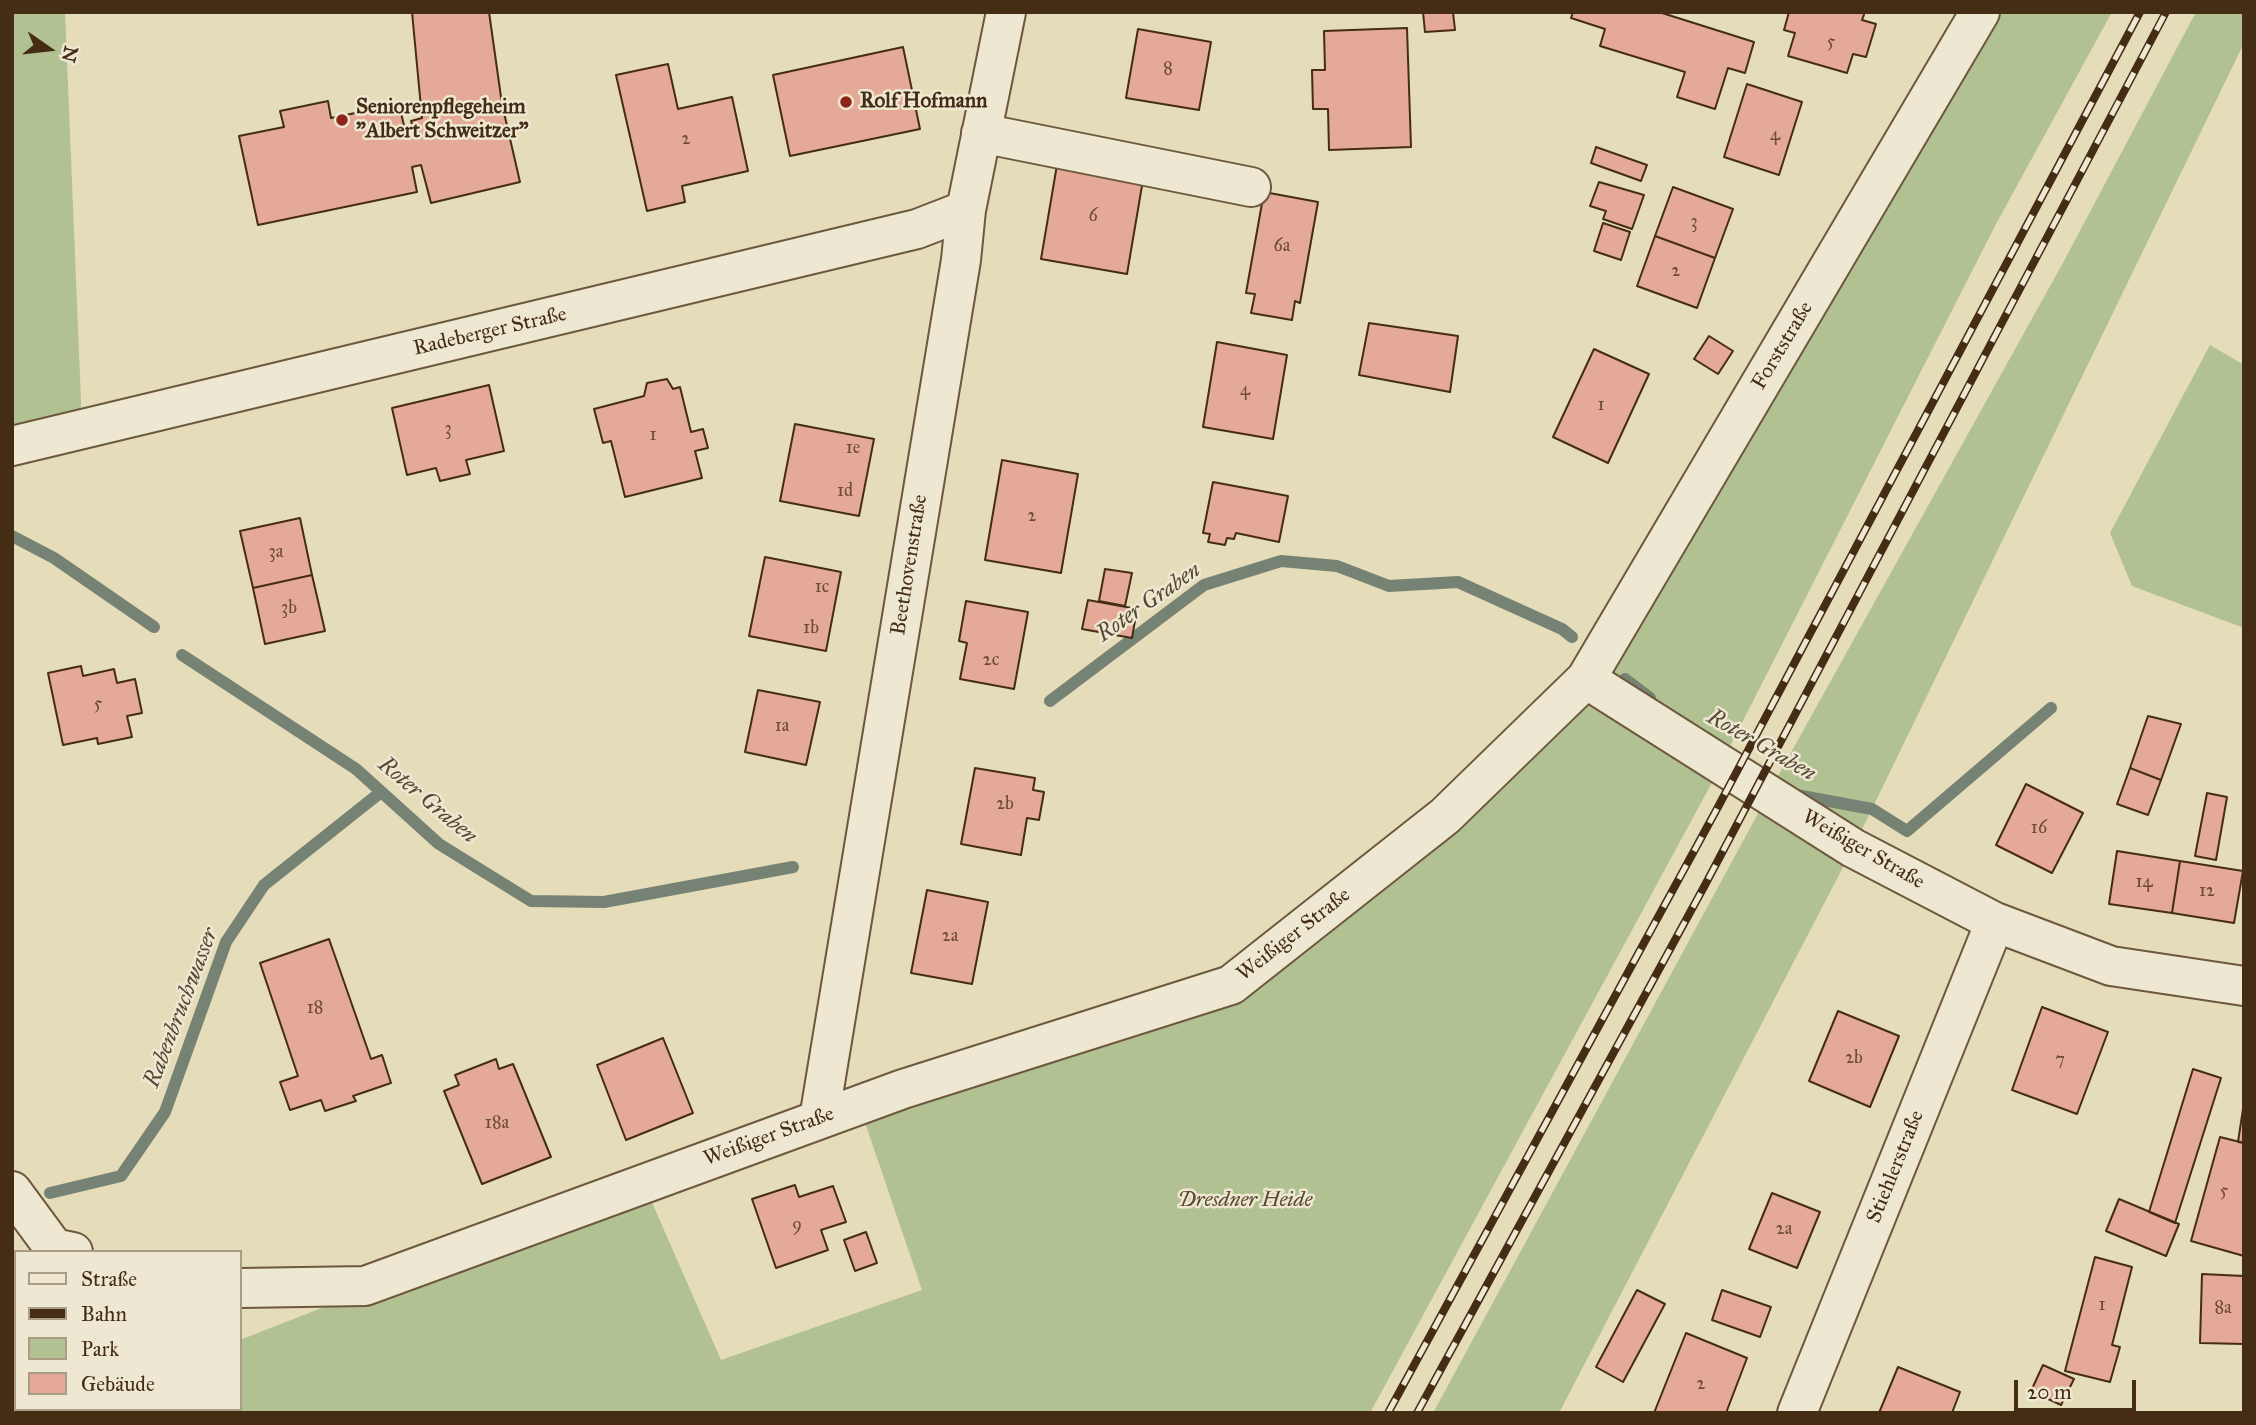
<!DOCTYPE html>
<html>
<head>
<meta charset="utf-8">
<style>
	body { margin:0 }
	#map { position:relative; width:2256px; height:1425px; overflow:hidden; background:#e5dcb9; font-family:"IM FELL Great Primer",serif }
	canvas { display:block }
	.frame { position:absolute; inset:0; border:14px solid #452c15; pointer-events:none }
	.legend { position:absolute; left:14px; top:1250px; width:228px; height:161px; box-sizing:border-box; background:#eee8d2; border:2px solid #aa9d86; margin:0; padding:9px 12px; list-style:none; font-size:21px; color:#452c15 }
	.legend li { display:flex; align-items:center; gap:14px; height:35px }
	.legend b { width:35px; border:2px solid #aa9d86 }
	.north { position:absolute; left:14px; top:14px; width:70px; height:70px; -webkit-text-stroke:5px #eee8d2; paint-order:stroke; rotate:104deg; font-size:19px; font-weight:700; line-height:28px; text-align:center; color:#452c15 }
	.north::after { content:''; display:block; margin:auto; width:24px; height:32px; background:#452c15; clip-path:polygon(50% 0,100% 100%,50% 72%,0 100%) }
	.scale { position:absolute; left:2014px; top:1380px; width:122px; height:32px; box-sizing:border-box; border:4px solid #452c15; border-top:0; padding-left:9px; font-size:21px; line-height:24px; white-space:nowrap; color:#452c15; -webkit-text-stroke:5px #eee8d2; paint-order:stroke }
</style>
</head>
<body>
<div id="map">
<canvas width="2256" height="1425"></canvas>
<div class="frame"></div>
<ul class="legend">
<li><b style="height:9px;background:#eee8d2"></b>Straße</li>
<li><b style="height:9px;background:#452c15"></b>Bahn</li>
<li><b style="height:19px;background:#b2c191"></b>Park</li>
<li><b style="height:19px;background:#e5a997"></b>Gebäude</li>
</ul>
<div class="north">N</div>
<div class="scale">20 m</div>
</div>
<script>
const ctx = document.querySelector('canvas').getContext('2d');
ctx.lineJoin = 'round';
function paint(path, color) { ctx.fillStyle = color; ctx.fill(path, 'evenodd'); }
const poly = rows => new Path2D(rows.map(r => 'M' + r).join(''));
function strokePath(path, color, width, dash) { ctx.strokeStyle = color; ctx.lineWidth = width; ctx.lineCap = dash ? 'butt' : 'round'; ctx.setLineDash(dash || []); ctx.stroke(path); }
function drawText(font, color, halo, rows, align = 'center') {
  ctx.font = font + ' "IM FELL Great Primer",serif'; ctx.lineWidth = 5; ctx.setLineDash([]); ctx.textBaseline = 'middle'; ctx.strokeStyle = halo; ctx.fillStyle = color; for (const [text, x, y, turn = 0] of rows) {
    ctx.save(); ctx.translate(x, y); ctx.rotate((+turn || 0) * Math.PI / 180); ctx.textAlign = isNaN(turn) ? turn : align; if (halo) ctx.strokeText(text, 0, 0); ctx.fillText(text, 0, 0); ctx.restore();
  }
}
const green = poly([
	[12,12,65,12,81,401,80,430,12,446],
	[1980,12,2112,12,1996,224,1721,764,1768,794,2064,261,2196,12,2244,12,2244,43,1853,848,1559,1413,1433,1413,1768,795,1721,766,1370,1413,12,1413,12,1332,16,1339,16,1409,54,1409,56,1412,65,1409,240,1409,240,1340,643,1182,721,1360,922,1290,859,1105,1231,985,1586,679],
	[2210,345,2244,365,2244,628,2132,586,2110,533]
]);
const stream = poly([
	[12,536,54,558,154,627],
	[182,655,356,769,439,844,531,901,604,902,793,867],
	[1625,679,1650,698],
	[1050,701,1204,585,1281,561,1337,566,1389,586,1458,582,1562,629,1572,637],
	[1796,795,1872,809,1907,831,2051,708],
	[50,1193,121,1176,165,1112,226,942,264,885,381,792]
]);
const building = poly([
	[412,12,489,12,502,104,520,182,431,203,421,165,412,167,417,192,258,225,239,136,284,127,280,111,328,101,331,118,399,104,405,130,413,128,411,121,422,118,412,12],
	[1423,12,1453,12,1455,30,1425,32,1423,12],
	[1573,12,1659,12,1754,42,1745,73,1728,68,1715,109,1677,97,1685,72,1600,46,1605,29,1571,18,1573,12],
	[1789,12,1865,12,1862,20,1876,24,1866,57,1853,54,1847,73,1788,56,1795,33,1784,30,1789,12],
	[1407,28,1411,147,1329,150,1328,109,1313,109,1312,70,1325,70,1324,31,1407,28],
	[1138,29,1211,42,1199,110,1126,98,1138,29],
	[903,47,920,129,790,156,773,75,903,47],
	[668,64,678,109,732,97,748,171,682,186,685,202,647,211,616,75,668,64],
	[1747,84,1802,102,1779,175,1724,157,1747,84],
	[1596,147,1647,165,1641,181,1591,163,1596,147],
	[1058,159,1144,174,1127,274,1041,259,1058,159],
	[1599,182,1644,195,1632,229,1603,219,1606,211,1590,206,1599,182],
	[1673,187,1733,209,1715,258,1655,236,1673,187],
	[1264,192,1318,202,1300,303,1295,301,1292,320,1251,313,1255,294,1246,293,1264,192],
	[1603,223,1630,232,1621,260,1594,251,1603,223],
	[1655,236,1715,258,1697,308,1637,286,1655,236],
	[1369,323,1458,336,1450,392,1359,375,1369,323],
	[1709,336,1733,351,1718,374,1694,359,1709,336],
	[1217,342,1287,355,1273,439,1203,427,1217,342],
	[1594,349,1649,374,1608,463,1553,437,1594,349],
	[667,379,673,389,680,387,691,432,703,429,708,448,695,451,702,478,625,497,611,441,603,443,594,409,644,396,647,383,667,379],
	[489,385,504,451,466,460,470,474,440,481,436,468,407,475,392,408,489,385],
	[795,424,874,439,859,516,780,501,795,424],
	[1002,460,1078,474,1061,573,985,560,1002,460],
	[1213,482,1288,496,1279,542,1236,533,1234,539,1227,538,1225,545,1208,542,1210,534,1203,533,1213,482],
	[300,518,312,575,253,588,240,531,300,518],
	[765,557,841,572,826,651,749,636,765,557],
	[1105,569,1132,573,1125,606,1099,601,1105,569],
	[312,575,325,631,265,644,253,588,312,575],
	[1088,600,1137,609,1132,638,1082,629,1088,600],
	[966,601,1028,612,1014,689,960,679,967,643,959,641,966,601],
	[81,666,83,676,114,669,117,683,135,679,142,713,127,716,132,737,98,744,97,738,63,745,48,673,81,666],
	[758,690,820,702,806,765,745,752,758,690],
	[2148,716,2181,724,2161,780,2130,768,2148,716],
	[975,768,1035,778,1033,790,1044,792,1039,820,1027,818,1021,855,961,844,975,768],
	[2130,768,2161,780,2148,815,2117,804,2130,768],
	[2026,784,2083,813,2052,873,1996,845,2026,784],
	[2207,793,2227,797,2216,860,2195,856,2207,793],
	[2117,851,2180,861,2172,913,2109,904,2117,851],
	[2180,861,2243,871,2234,923,2172,913,2180,861],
	[927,890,988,902,972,984,911,973,927,890],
	[329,939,371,1059,382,1055,391,1083,353,1096,356,1101,325,1111,321,1100,290,1110,280,1082,298,1076,260,963,329,939],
	[2042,1007,2108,1032,2077,1114,2012,1090,2042,1007],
	[1838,1011,1899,1036,1870,1107,1809,1081,1838,1011],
	[663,1038,693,1113,626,1140,597,1065,663,1038],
	[496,1059,499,1069,513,1064,551,1157,482,1184,444,1091,459,1085,455,1075,496,1059],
	[2193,1069,2221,1078,2175,1223,2149,1212,2193,1069],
	[2243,1109,2244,1109,2244,1143,2238,1142,2243,1109],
	[2220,1137,2244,1143,2244,1256,2191,1241,2220,1137],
	[795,1185,799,1197,833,1186,846,1222,821,1230,828,1250,776,1268,752,1199,795,1185],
	[1772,1193,1820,1212,1797,1268,1749,1249,1772,1193],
	[2119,1199,2179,1224,2166,1256,2106,1231,2119,1199],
	[866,1232,877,1263,855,1271,844,1240,866,1232],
	[2095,1257,2132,1267,2112,1345,2120,1347,2110,1382,2065,1371,2095,1257],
	[2202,1274,2244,1276,2244,1344,2200,1343,2202,1274],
	[1637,1290,1665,1304,1623,1382,1596,1367,1637,1290],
	[1722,1290,1771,1307,1760,1337,1712,1320,1722,1290],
	[1686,1333,1747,1358,1726,1413,1654,1413,1686,1333],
	[2043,1365,2074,1379,2061,1405,2031,1391,2043,1365],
	[1898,1367,1960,1392,1952,1413,1879,1413,1898,1367]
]);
const minor = poly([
	[981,133,1251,187],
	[12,446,917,229,966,210],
	[1586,679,1853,848,1995,922,2111,966,2244,986],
	[819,1119,961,260,966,210,1006,12],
	[12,1191,54,1248,73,1252],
	[240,1288,365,1286,903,1089,1231,985,1445,816,1586,679,1980,12],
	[1797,1413,1995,922]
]);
const rail = poly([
	[1388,1413,1718,807,2140,12],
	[1417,1413,1705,885,2166,12]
]);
const markers = [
	[846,102,7,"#8f2418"],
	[342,120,7,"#8f2418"]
];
const numberNames = [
	["5",1831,43],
	["8",1168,70],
	["4",1775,136],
	["2",686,140],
	["6",1093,217],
	["3",1694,223],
	["6a",1282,247],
	["2",1676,272],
	["4",1245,391],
	["1",1601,406],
	["3",448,430],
	["1",653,436],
	["1e",853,449],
	["1d",845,492],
	["2",1032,517],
	["3a",276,553],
	["1c",822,588],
	["3b",289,609],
	["1b",811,629],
	["2c",991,661],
	["5",98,705],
	["1a",782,727],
	["2b",1005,805],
	["16",2039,829],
	["14",2144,883],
	["12",2207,892],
	["2a",950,937],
	["18",315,1009],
	["2b",1854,1059],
	["7",2060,1061],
	["18a",497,1124],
	["5",2224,1192],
	["9",797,1226],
	["2a",1784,1230],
	["1",2102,1306],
	["8a",2223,1309],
	["2",1701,1385]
];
const poiNames = [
	["Rolf Hofmann",860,102],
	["Seniorenpflegeheim",356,108],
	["\"Albert Schweitzer\"",356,132]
];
const streetNames = [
	["Radeberger Straße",490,332,-13],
	["Forststraße",1783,346,-59],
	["Beethovenstraße",910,565,-81],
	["Weißiger Straße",1863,850,30],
	["Weißiger Straße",1294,935,-38],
	["Weißiger Straße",769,1137,-20],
	["Stiehlerstraße",1896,1167,-68]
];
const parkNames = [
	["Dresdner Heide",1245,1201]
];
const waterNames = [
	["Roter Graben",1149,603,-35],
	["Roter Graben",1761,746,30],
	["Roter Graben",427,801,40],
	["Rabenbruchwasser",182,1008,-69]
];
paint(green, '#b2c191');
strokePath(stream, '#768273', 12);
paint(building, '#e5a997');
strokePath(building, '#452c15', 2);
strokePath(minor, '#6d583e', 42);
strokePath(minor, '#eee8d2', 38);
strokePath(rail, '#452c15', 8);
strokePath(rail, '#eee8d2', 5, [16]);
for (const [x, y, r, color] of markers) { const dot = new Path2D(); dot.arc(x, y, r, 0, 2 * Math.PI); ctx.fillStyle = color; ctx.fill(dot); strokePath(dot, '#eee8d2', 2.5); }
drawText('18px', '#6d4b36', null, numberNames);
drawText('bold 21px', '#452c15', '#eee8d2', poiNames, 'left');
drawText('21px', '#452c15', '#eee8d2', streetNames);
drawText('italic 21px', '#5b4a2e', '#eee8d2', parkNames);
drawText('italic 23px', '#554934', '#eee8d2', waterNames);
</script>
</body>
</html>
